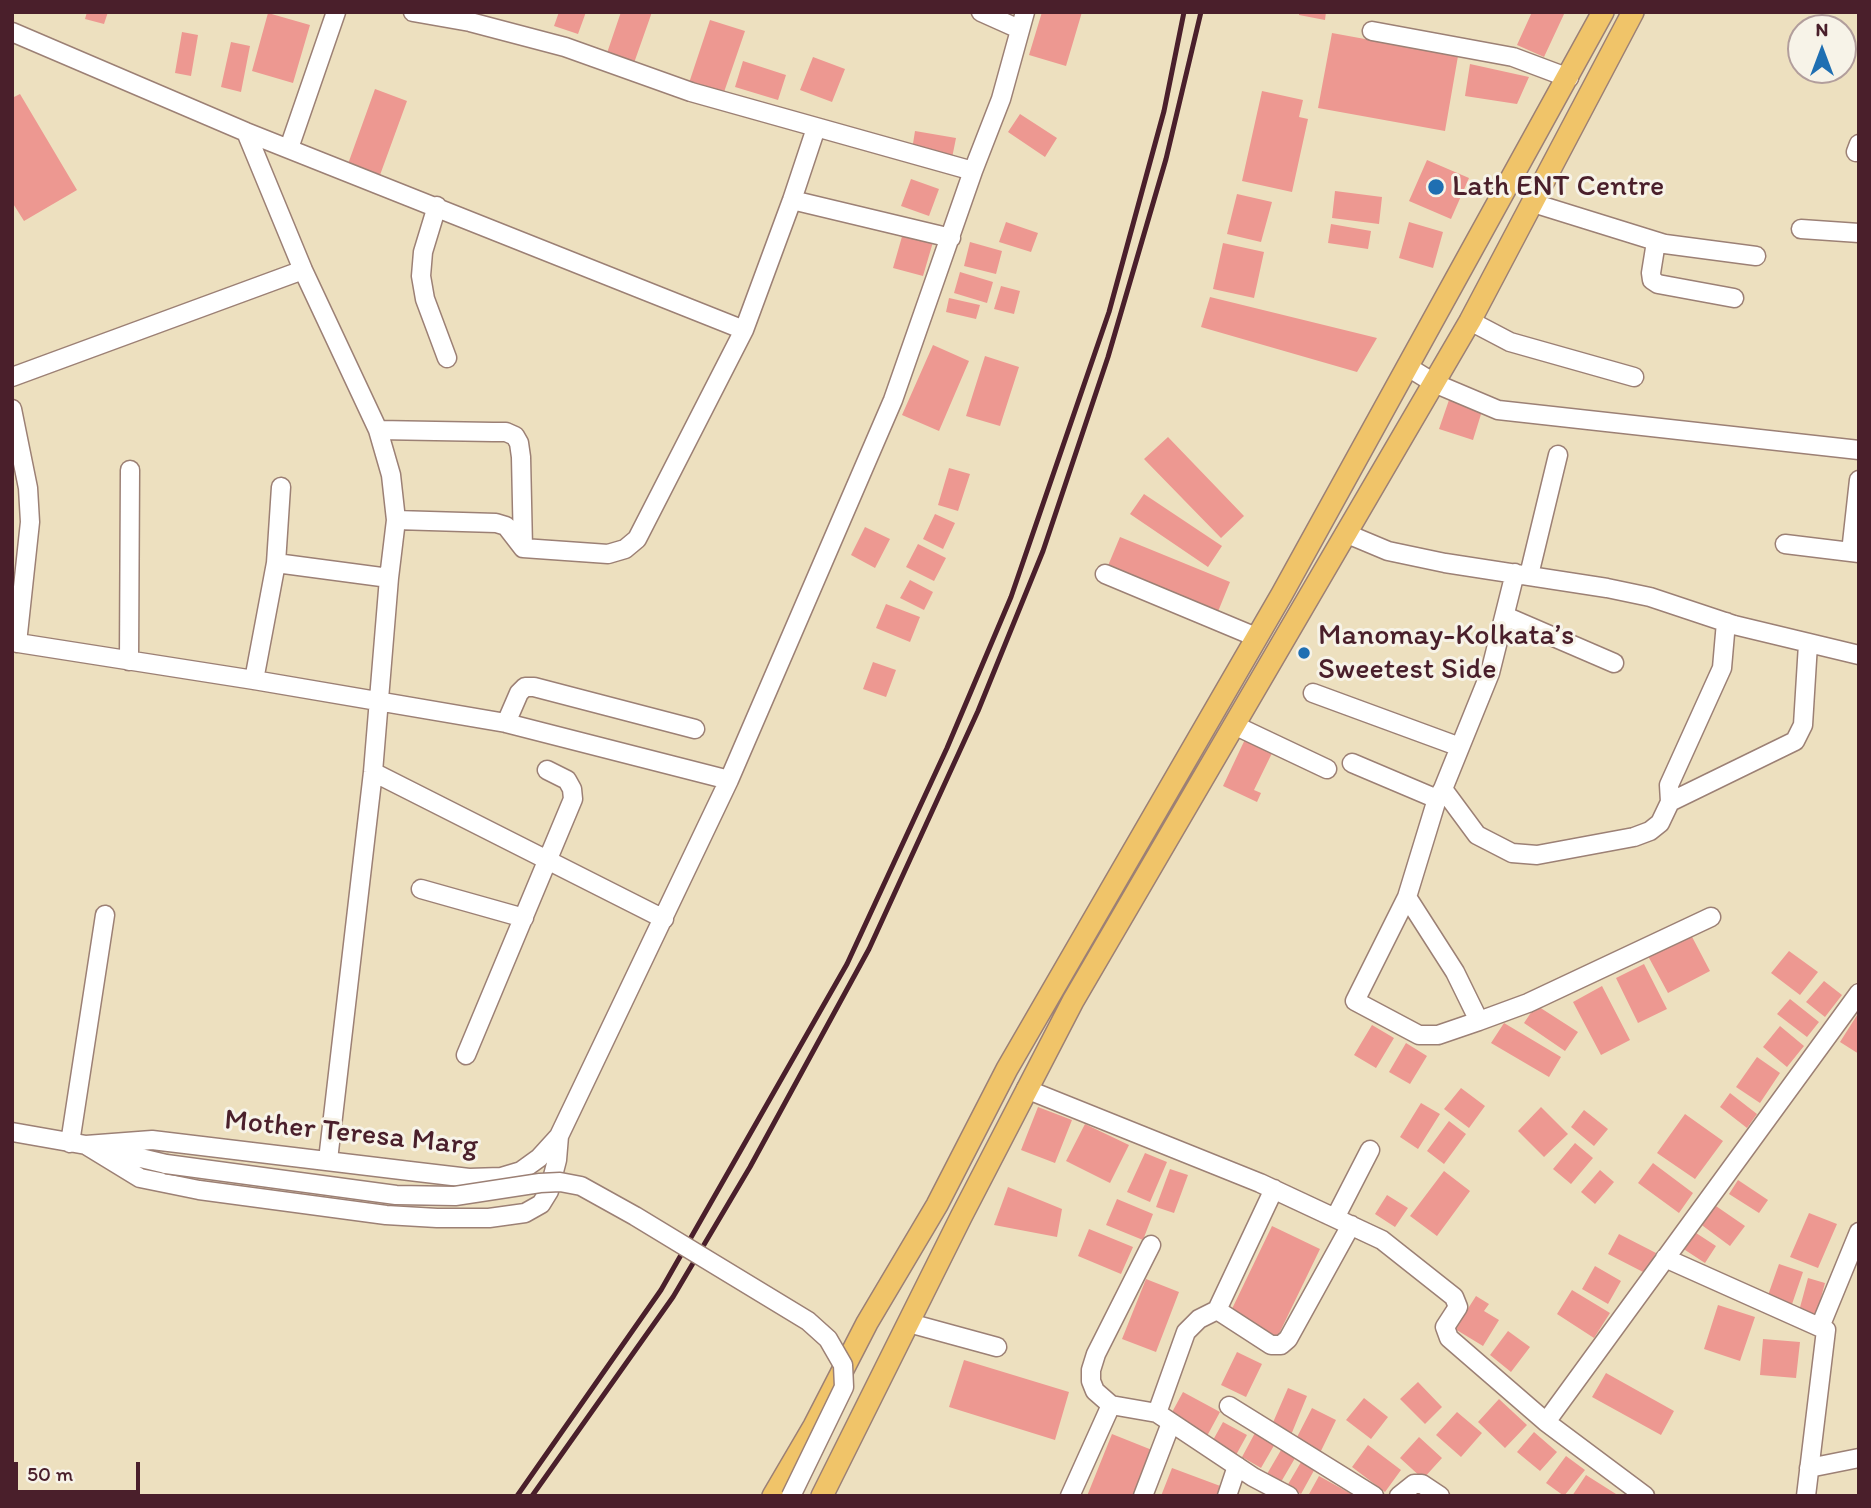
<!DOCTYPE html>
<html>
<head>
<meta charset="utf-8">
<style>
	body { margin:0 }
	#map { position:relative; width:1871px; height:1508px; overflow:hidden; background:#ede0bf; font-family:Itim,sans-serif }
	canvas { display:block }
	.frame { position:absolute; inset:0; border:14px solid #4a1f2b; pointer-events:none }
	.north { position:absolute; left:1787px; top:14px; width:70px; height:70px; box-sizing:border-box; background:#f7f3e8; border:2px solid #b29e9c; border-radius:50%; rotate:0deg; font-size:19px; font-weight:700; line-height:28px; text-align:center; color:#4a1f2b }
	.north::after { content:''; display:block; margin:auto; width:24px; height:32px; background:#1f6fb2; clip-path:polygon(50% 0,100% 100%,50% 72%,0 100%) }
	.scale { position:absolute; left:14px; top:1462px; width:126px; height:32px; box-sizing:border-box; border:4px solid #4a1f2b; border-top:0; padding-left:9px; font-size:21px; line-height:24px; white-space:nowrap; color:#4a1f2b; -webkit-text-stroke:5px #f7f3e8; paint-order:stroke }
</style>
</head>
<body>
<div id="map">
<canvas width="1871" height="1508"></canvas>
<div class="frame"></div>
<div class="north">N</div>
<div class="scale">50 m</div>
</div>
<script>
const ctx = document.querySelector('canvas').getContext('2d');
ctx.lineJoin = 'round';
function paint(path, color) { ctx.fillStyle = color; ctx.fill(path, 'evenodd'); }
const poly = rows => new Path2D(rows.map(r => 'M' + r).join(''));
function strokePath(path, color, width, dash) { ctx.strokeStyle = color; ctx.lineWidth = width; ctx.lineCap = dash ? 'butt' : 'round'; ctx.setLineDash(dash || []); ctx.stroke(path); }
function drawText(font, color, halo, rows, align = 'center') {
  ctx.font = font + ' Itim,sans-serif'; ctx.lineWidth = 6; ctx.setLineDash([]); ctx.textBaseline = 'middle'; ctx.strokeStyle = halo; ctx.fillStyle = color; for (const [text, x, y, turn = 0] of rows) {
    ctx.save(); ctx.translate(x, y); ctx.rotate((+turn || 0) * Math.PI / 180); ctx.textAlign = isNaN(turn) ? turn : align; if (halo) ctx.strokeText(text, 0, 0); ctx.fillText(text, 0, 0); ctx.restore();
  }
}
const building = poly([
	[87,12,108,12,104,24,85,19],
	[559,12,586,12,578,34,554,26],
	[621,12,652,12,634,63,607,53],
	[1042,12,1082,12,1066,66,1029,55],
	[1299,12,1326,12,1325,20,1299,15],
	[1532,12,1565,12,1544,57,1517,45],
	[268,13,310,25,293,83,252,71],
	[710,20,745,31,723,95,689,83],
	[182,32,198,35,191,76,175,73],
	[1332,33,1458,56,1445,131,1318,108],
	[231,42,250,46,241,92,221,87],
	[813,57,845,69,832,102,800,90],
	[743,61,786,75,778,100,735,87],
	[1470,64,1529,77,1517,104,1465,96],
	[375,89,407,101,380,175,348,164],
	[1262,91,1303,100,1299,117,1308,119,1292,192,1242,181],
	[20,94,77,190,24,221,12,202,12,98],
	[1020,114,1057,138,1045,157,1008,132],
	[915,131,956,138,952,158,912,150],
	[1427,160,1469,178,1451,219,1409,201],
	[911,179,939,189,929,216,901,206],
	[1335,191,1382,197,1379,224,1332,218],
	[1237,194,1272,202,1261,242,1227,234],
	[1006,222,1038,233,1031,252,999,242],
	[1409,222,1443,232,1433,268,1399,258],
	[1331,224,1371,231,1368,249,1328,243],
	[903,233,933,242,923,276,893,268],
	[970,242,1002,251,996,274,964,266],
	[1223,243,1264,252,1254,298,1213,289],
	[960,272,993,282,987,303,954,293],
	[1001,286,1020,291,1014,314,994,309],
	[1210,297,1377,338,1357,372,1201,327],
	[949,298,980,305,976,319,946,312],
	[933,345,969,361,939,431,902,415],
	[985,356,1019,367,1000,426,966,416],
	[1449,400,1482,411,1473,440,1439,429],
	[1168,437,1244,516,1221,538,1144,459],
	[949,468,970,474,958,511,938,505],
	[1144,494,1222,546,1208,567,1130,514],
	[935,514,955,523,943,549,923,539],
	[865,527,890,539,875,568,851,555],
	[1120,537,1230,582,1217,614,1107,568],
	[918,544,946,558,934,581,906,567],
	[910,580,933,592,924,610,900,598],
	[886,604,920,617,910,642,876,628],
	[873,662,896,670,886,697,863,689],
	[1248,733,1276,745,1254,790,1261,793,1257,802,1223,786],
	[1690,933,1710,971,1668,993,1648,956],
	[1789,951,1818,972,1800,995,1771,973],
	[1644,964,1667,1009,1638,1023,1616,978],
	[1824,981,1842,995,1825,1017,1806,1002],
	[1602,986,1630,1040,1601,1055,1573,1002],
	[1790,999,1819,1022,1807,1037,1777,1014],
	[1536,1005,1578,1032,1565,1051,1524,1023],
	[1859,1012,1859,1054,1840,1042],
	[1504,1023,1561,1057,1549,1077,1491,1043],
	[1372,1025,1394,1038,1376,1068,1354,1055],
	[1780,1026,1804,1046,1787,1067,1763,1047],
	[1406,1043,1427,1056,1410,1084,1389,1072],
	[1757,1057,1780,1073,1760,1103,1736,1087],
	[1461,1088,1485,1106,1469,1128,1444,1109],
	[1730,1093,1757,1114,1747,1128,1720,1107],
	[1421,1103,1440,1114,1418,1149,1400,1137],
	[1038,1107,1072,1120,1055,1163,1021,1150],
	[1541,1107,1568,1134,1544,1157,1518,1131],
	[1584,1110,1608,1129,1594,1146,1571,1127],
	[1685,1114,1723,1141,1695,1179,1657,1153],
	[1449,1121,1466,1134,1444,1164,1427,1151],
	[1085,1124,1129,1145,1110,1183,1066,1161],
	[1575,1143,1593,1158,1571,1184,1553,1169],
	[1145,1153,1167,1162,1150,1202,1127,1192],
	[1653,1163,1693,1193,1679,1213,1638,1183],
	[1170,1169,1188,1175,1174,1213,1156,1207],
	[1600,1170,1614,1182,1595,1204,1581,1192],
	[1444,1171,1470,1191,1437,1236,1410,1216],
	[1738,1180,1768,1200,1759,1213,1729,1194],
	[1008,1187,1062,1209,1057,1237,994,1225],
	[1387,1195,1408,1208,1395,1227,1375,1214],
	[1117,1199,1153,1214,1143,1240,1106,1225],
	[1713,1204,1745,1226,1730,1246,1699,1223],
	[1809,1213,1837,1224,1818,1268,1790,1257],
	[1272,1226,1320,1249,1277,1338,1229,1315],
	[1089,1229,1133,1247,1121,1274,1078,1256],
	[1693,1231,1716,1246,1705,1263,1682,1248],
	[1619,1234,1656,1253,1645,1273,1608,1254],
	[1779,1264,1803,1272,1790,1310,1766,1301],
	[1595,1266,1621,1281,1608,1304,1582,1289],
	[1808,1278,1825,1283,1816,1316,1799,1311],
	[1146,1279,1179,1292,1156,1352,1122,1339],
	[1572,1290,1610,1313,1594,1338,1557,1314],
	[1476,1296,1489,1304,1484,1311,1499,1320,1483,1346,1455,1329],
	[1718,1305,1755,1317,1740,1361,1704,1349],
	[1508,1331,1530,1347,1511,1372,1490,1355],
	[1763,1339,1800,1342,1796,1378,1760,1375],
	[1237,1352,1262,1364,1246,1397,1221,1385],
	[964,1360,1069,1392,1055,1440,949,1407],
	[1606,1373,1674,1411,1661,1435,1592,1397],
	[1418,1382,1442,1407,1425,1424,1400,1399],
	[1288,1388,1307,1396,1291,1435,1271,1427],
	[1183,1392,1220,1412,1207,1436,1170,1416],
	[1364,1398,1388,1417,1371,1439,1346,1420],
	[1499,1399,1527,1425,1505,1448,1478,1422],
	[1312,1408,1336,1420,1320,1453,1295,1441],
	[1457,1412,1482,1433,1461,1457,1436,1435],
	[1223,1422,1247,1435,1236,1455,1212,1442],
	[1256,1431,1276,1442,1261,1468,1242,1457],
	[1534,1432,1557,1452,1540,1471,1517,1452],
	[1112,1434,1152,1450,1133,1496,1087,1496],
	[1419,1437,1442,1458,1423,1479,1400,1458],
	[1284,1445,1298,1453,1281,1482,1267,1474],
	[1368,1445,1401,1470,1385,1492,1352,1467],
	[1566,1456,1585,1470,1564,1496,1546,1483],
	[1304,1457,1317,1465,1301,1494,1287,1486],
	[1172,1468,1223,1487,1219,1496,1161,1496],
	[1586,1475,1616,1494,1615,1496,1572,1496],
	[1319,1476,1355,1496,1308,1496]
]);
const minor = poly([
	[413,12,470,22,565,47,691,92,973,171],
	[981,12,1019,29],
	[1372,31,1513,57,1569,78],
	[12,32,246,132,744,330],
	[246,132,303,270,378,430,391,475,396,520,389,578,373,772,328,1160],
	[289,148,336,12],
	[1856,152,1859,144],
	[792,200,951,238],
	[1533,203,1665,244,1756,256],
	[437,206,423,252,421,276,425,299,447,358],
	[1801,229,1859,233],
	[1656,242,1651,273,1652,280,1658,284,1734,298],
	[1470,321,1510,342,1634,377],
	[1408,367,1434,383,1498,410,1859,450],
	[12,377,303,270],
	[12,409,28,488,30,522,17,643],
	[378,430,493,432,506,432,515,436,519,443,521,457,523,548],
	[396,520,496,523,506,526,523,548,608,554,625,549,637,539,744,330,792,200,816,128],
	[1345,533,1388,551,1445,563,1607,588,1650,597,1734,625,1859,655],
	[1785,544,1859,553],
	[1851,552,1859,480],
	[276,563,389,578],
	[1515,573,1490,673,1443,789,1477,835,1512,853,1537,855,1634,837,1650,831,1660,823,1670,802,1795,741,1803,725,1808,644],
	[1105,574,1256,637],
	[1529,575,1558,455],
	[1505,616,1614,663],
	[12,642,254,680,506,723,729,780],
	[129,661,130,470],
	[254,680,276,563,281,487],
	[1313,693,1460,747],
	[506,723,519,693,525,687,534,687,695,729],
	[1234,725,1327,769],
	[1352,763,1437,799],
	[373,772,664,919],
	[1443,789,1437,799,1407,897,1355,1001,1419,1035,1438,1035,1479,1021],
	[1670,802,1669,785,1722,668,1726,622],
	[421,889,524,918],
	[1407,897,1455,972,1479,1021,1528,1003,1711,917],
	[466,1055,573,799,572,789,567,780,547,770],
	[1026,1089,1260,1183,1382,1240,1454,1297,1458,1307,1445,1327,1449,1338,1546,1422,1645,1496],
	[12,1132,86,1145,166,1164],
	[70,1143,105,915],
	[86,1145,152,1140,418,1172,469,1178,501,1177,521,1171,539,1158,559,1136,729,780,893,400,973,171,1001,99,1025,12],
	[86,1145,140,1178,199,1190,386,1215,437,1218,489,1218,525,1213,541,1204,549,1191,557,1160,559,1136],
	[1335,1218,1370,1150],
	[1151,1245,1096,1354,1091,1370,1091,1381,1095,1391,1111,1405,1157,1413,1253,1477,1289,1496],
	[1665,1258,1826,1330,1806,1496],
	[1217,1310,1271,1345,1281,1345,1288,1339,1351,1225],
	[909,1323,997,1347],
	[1820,1327,1859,1232],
	[1229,1406,1374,1496],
	[1157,1413,1186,1332,1199,1319,1217,1310,1274,1189],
	[1546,1422,1859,993],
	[1809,1468,1859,1458],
	[1070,1496,1111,1405],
	[1143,1496,1171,1423],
	[1227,1496,1237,1466],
	[1399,1496,1414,1484,1422,1484,1440,1496]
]);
const major = poly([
	[773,1496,814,1426,867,1323,937,1205,1007,1069,1282,594,1603,12],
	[822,1496,961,1217,1073,1001,1470,321,1633,12]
]);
const rail = poly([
	[517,1496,661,1290,847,964,947,748,1011,597,1109,312,1164,111,1184,12],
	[532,1496,673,1297,750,1167,869,949,978,711,1043,551,1108,357,1166,159,1201,12]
]);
const minorBridge = poly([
	[166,1164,396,1195,455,1196,540,1183,560,1182,581,1186,635,1216,808,1321,828,1339,843,1365,844,1387,791,1496]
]);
const markers = [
	[1436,187,9,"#1f6fb2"],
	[1304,653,7,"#1f6fb2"]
];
const poiNames = [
	["Lath ENT Centre",1452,187],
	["Manomay-Kolkata’s",1318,636],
	["Sweetest Side",1318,670]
];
const streetNames = [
	["Mother Teresa Marg",351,1134,6]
];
paint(building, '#ed9891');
strokePath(minor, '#9c8075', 21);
strokePath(major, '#9c8075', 24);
strokePath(minor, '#fff', 18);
strokePath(major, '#f0c469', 21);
strokePath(rail, '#4a1f2b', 5);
strokePath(minorBridge, '#9c8075', 21, []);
strokePath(minorBridge, '#fff', 18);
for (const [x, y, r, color] of markers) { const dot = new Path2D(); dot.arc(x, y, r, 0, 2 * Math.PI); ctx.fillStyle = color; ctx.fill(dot); strokePath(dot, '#f7f3e8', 2.5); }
drawText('30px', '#4a1f2b', '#f7f3e8', poiNames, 'left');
drawText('30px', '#4a1f2b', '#f7f3e8', streetNames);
</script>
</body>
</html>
